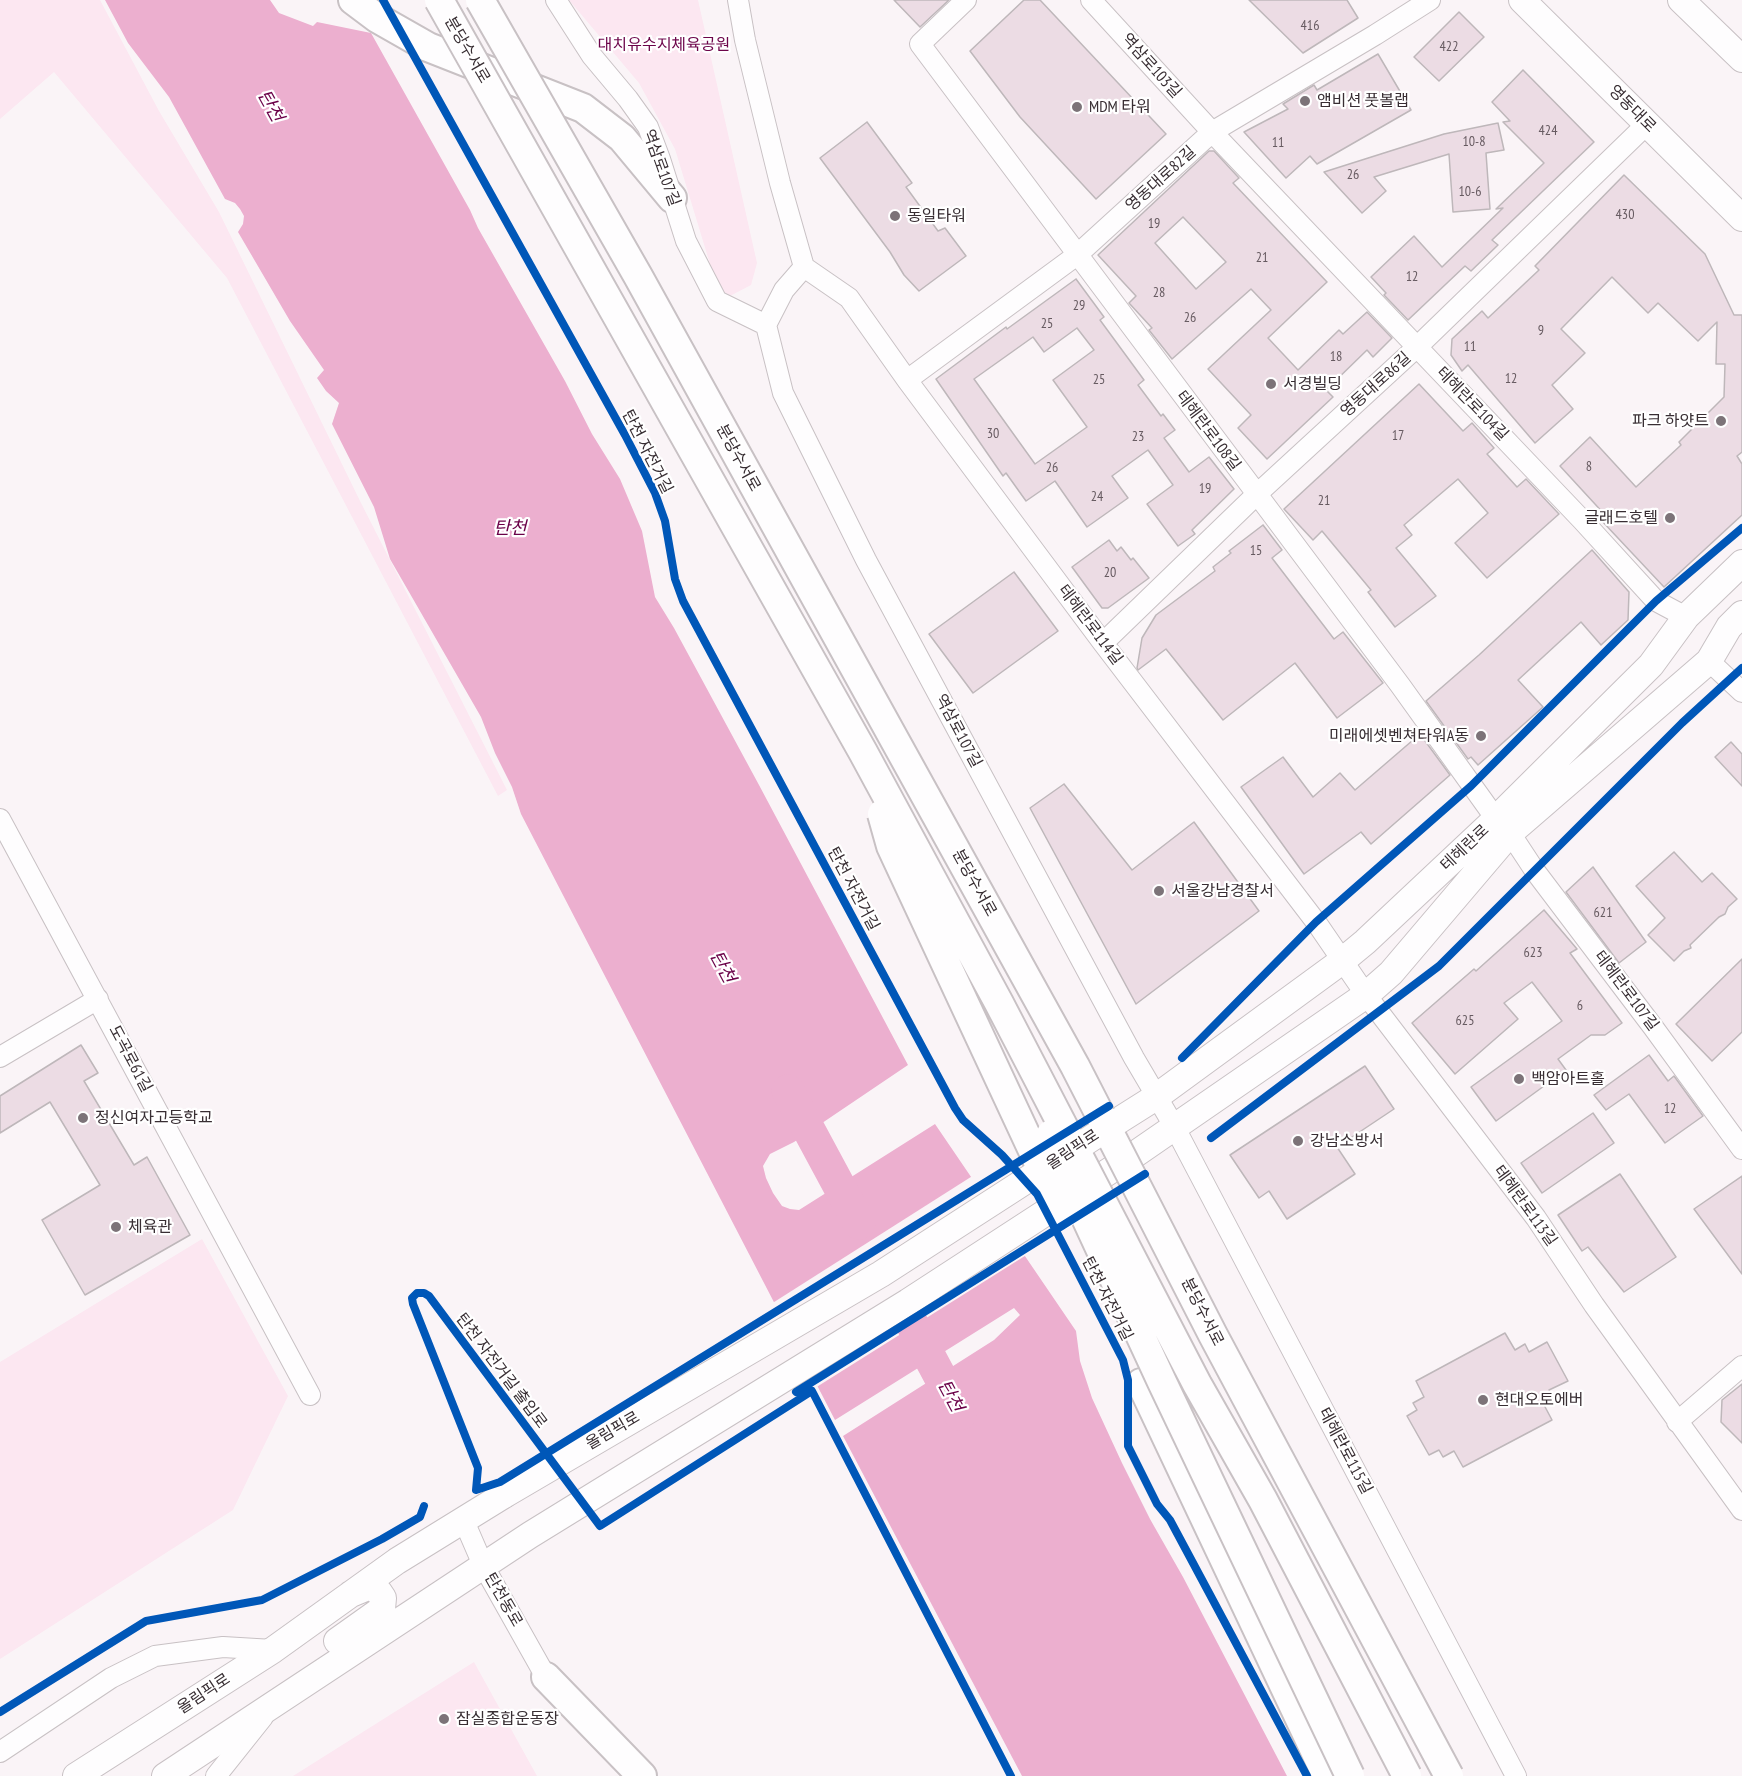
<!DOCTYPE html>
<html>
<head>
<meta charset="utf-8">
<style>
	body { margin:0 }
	canvas { display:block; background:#faf4f7 }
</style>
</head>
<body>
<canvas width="1742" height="1776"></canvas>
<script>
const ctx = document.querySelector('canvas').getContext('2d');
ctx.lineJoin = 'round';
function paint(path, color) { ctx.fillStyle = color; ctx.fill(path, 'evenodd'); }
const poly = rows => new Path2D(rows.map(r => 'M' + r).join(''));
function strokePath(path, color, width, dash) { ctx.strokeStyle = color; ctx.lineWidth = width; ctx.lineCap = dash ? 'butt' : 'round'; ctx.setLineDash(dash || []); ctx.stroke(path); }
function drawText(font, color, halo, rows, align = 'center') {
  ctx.font = font + ' "PT Sans Narrow","Noto Sans KR",sans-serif'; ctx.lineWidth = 4.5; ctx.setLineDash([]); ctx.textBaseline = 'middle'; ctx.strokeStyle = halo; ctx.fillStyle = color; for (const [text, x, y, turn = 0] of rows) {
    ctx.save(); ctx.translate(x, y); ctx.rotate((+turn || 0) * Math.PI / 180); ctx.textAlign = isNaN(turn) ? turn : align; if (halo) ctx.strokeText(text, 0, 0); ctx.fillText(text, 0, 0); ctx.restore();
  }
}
const green = poly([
	[0,0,100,0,159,111,219,212,360,501,507,790,498,796,227,278,54,72,0,119],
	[569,0,698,0,757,263,751,285,730,296,717,287,675,149,639,83],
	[202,1239,288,1396,233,1510,0,1659,0,1362],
	[474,1662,537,1776,293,1776]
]);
const water = poly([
	[105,0,270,0,279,13,313,26,317,22,371,33,470,210,478,228,565,381,592,434,620,479,642,531,655,597,674,628,759,785,908,1065,794,1142,770,1154,763,1166,766,1178,773,1193,782,1206,790,1209,799,1210,935,1124,1076,1331,1080,1361,1092,1398,1122,1463,1150,1519,1183,1577,1287,1776,1022,1776,843,1436,994,1340,1020,1315,1014,1308,835,1420,521,814,512,787,495,753,481,717,390,559,374,507,332,424,339,403,326,391,317,378,324,370,290,321,238,232,243,224,244,216,240,209,235,203,225,199,169,97,128,43]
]);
const pier = poly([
	[974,1175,1028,1254,815,1388,771,1304]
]);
const river = poly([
	[788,1091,859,1223],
	[911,1322,960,1414]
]);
const building = poly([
	[894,0,949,0,920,27,894,0],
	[1024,0,1040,0,1166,134,1096,199,1020,117,970,51,1024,0],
	[1249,0,1347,0,1358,18,1303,53,1249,0],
	[1459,12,1484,37,1439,81,1414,57,1459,12],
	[1378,54,1411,110,1317,164,1310,156,1286,178,1244,132,1288,109,1283,104,1314,85,1317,90,1378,54],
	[1523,70,1594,142,1492,240,1498,245,1471,271,1465,266,1408,320,1384,295,1386,293,1371,277,1414,236,1442,267,1503,208,1496,209,1544,163,1503,122,1510,121,1492,102,1523,70],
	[867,122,912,183,906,187,938,231,945,228,966,256,919,291,904,275,890,252,820,158,867,122],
	[1498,123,1504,150,1486,153,1490,209,1453,212,1449,154,1374,177,1386,191,1362,213,1324,172,1444,134,1498,123],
	[1209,151,1214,151,1239,178,1233,183,1327,282,1268,338,1298,370,1339,330,1343,334,1367,312,1392,338,1373,357,1367,350,1326,390,1333,397,1267,459,1238,428,1251,415,1208,369,1271,310,1251,289,1172,359,1149,330,1152,328,1129,303,1136,296,1098,255,1209,151],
	[1183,217,1226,262,1196,289,1155,243,1183,217],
	[1624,175,1705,254,1734,315,1742,315,1742,452,1737,456,1742,464,1742,515,1664,587,1601,520,1606,516,1560,466,1590,437,1636,487,1681,445,1679,442,1724,397,1725,364,1716,364,1717,322,1698,341,1658,303,1648,313,1612,277,1561,329,1585,353,1552,385,1573,409,1535,443,1468,365,1462,371,1451,355,1452,339,1482,311,1488,318,1539,270,1535,266,1624,175],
	[1076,279,1104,317,1100,320,1144,380,1138,385,1161,416,1163,414,1175,430,1164,438,1189,472,1209,457,1234,489,1192,530,1195,534,1178,546,1147,504,1173,485,1148,450,1112,476,1128,498,1087,527,1055,481,1026,501,1006,473,1003,476,936,379,1006,327,1007,329,1076,279],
	[1077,328,1094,350,1053,380,1087,427,1035,464,974,379,1033,337,1044,352,1077,328],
	[1419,384,1463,431,1472,423,1494,448,1487,454,1517,487,1526,479,1559,514,1487,578,1455,543,1488,513,1458,479,1404,525,1412,535,1396,548,1436,596,1395,627,1368,592,1371,590,1322,531,1313,540,1284,509,1419,384],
	[1263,525,1282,550,1272,558,1334,639,1343,632,1383,683,1337,718,1295,663,1223,720,1166,649,1138,670,1137,668,1142,638,1156,615,1215,571,1213,567,1231,553,1229,551,1263,525],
	[1109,540,1117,551,1121,547,1131,560,1133,558,1149,578,1108,608,1102,608,1072,567,1109,540],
	[1592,550,1629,592,1628,620,1601,645,1581,622,1518,680,1543,707,1478,765,1471,757,1468,759,1426,701,1479,655,1592,550],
	[1014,572,1058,631,973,693,929,634,1014,572],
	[1420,734,1450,775,1371,844,1361,832,1304,874,1241,787,1283,757,1313,797,1340,773,1355,790,1420,734],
	[1731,742,1742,754,1742,786,1715,757,1731,742],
	[1064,784,1132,870,1194,822,1259,911,1136,1004,1030,808,1064,784],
	[1674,852,1702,882,1712,873,1737,899,1728,907,1725,914,1719,917,1690,945,1691,948,1684,951,1674,961,1648,935,1665,918,1636,886,1674,852],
	[1593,867,1646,942,1619,963,1566,892,1593,867],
	[1544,910,1577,949,1570,953,1622,1023,1605,1035,1591,1035,1558,1059,1566,1070,1496,1121,1471,1087,1562,1021,1532,982,1504,1003,1518,1019,1455,1074,1412,1023,1474,969,1476,971,1544,910],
	[1742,959,1742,1032,1712,1061,1676,1024,1742,959],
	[81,1045,98,1073,84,1081,134,1165,147,1157,190,1235,85,1295,42,1220,100,1185,50,1102,0,1133,0,1096,81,1045],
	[1649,1055,1668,1081,1674,1076,1703,1116,1665,1143,1629,1094,1606,1110,1594,1095,1649,1055],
	[1365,1066,1394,1109,1337,1147,1355,1174,1287,1219,1269,1191,1259,1198,1230,1155,1365,1066],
	[1593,1113,1614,1143,1542,1193,1521,1163,1593,1113],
	[1620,1174,1676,1257,1624,1292,1588,1247,1582,1251,1558,1215,1620,1174],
	[1742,1176,1742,1274,1694,1209,1742,1176],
	[1505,1333,1515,1350,1525,1344,1529,1352,1547,1342,1568,1381,1549,1390,1553,1397,1543,1403,1552,1420,1463,1467,1454,1451,1443,1457,1439,1450,1429,1455,1407,1416,1417,1410,1413,1403,1424,1397,1416,1381,1505,1333],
	[1742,1384,1742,1443,1721,1422,1722,1400,1742,1384]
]);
const minor = poly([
	[556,0,592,56,628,99,648,127,660,159,686,241,717,301,766,325],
	[738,0,745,40,780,183,804,267],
	[966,0,920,44,1400,685,1496,819],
	[1091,0,1212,132,1582,520,1656,601,1686,617],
	[804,267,784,290,766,325,783,393,866,560,1134,1058,1174,1126,1516,1776],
	[804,267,849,298,907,380,1103,643,1316,922,1366,995,1536,1218,1594,1305,1742,1510],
	[907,380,1077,255,1212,132,1375,35,1430,0],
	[1103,643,1256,495,1417,347,1647,124],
	[1709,661,1742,692],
	[0,819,310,1395],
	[1510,833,1535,871,1653,1027,1742,1149],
	[0,1057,98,999],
	[1677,1422,1742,1366],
	[464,1521,483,1565,546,1677],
	[0,1752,111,1678,155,1656,223,1647,273,1650],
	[216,1776,263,1717]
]);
const major = poly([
	[1522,0,1742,218],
	[1681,0,1742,59],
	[1118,1121,1156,1097,1342,961,1365,942,1496,819,1651,665,1686,617,1742,563],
	[337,1641,382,1609,383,1598,379,1592,370,1586,351,1594],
	[76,1776,273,1650,397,1561,504,1495],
	[165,1776,530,1535,908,1302,1134,1155,1366,995,1391,973,1510,833,1709,661,1729,627,1742,614]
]);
const highway = poly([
	[353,0,377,18,428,47,583,108,622,138,672,198],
	[1141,1383,1327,1776],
	[546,1677,642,1776]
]);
const majorBridge = poly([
	[504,1495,881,1274,1118,1121]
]);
const highwayBridge = poly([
	[439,0,863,752,999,1003,1197,1384,1263,1500,1407,1776],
	[480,0,638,276,1075,1066,1213,1335,1449,1776],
	[882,814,891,846,1063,1215],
	[1051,1134,1068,1179,1162,1382,1350,1776]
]);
const cycleway = poly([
	[383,0,625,435,655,493,665,521,675,579,683,601,955,1108,963,1120,1002,1155,1037,1194,1123,1360,1128,1380,1128,1446,1157,1504,1170,1520,1307,1776],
	[1182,1058,1316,922,1471,786,1656,601,1742,528],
	[1211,1138,1439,966,1682,723,1742,668],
	[796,1392,1145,1174],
	[0,1712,146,1621,262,1600,382,1539,420,1517,424,1506],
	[1011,1776,812,1391,600,1526,429,1296,424,1293,417,1293,412,1298,413,1304,478,1468,476,1490,500,1482,1109,1106]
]);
const markers = [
	[1305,101,6,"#7c7378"],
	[1077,107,6,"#7c7378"],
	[895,216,6,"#7c7378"],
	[1271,384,6,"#7c7378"],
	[1721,421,6,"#7c7378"],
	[1670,518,6,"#7c7378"],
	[1481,736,6,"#7c7378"],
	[1159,891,6,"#7c7378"],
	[1519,1079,6,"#7c7378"],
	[83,1118,6,"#7c7378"],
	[1298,1141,6,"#7c7378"],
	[116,1227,6,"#7c7378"],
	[1483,1400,6,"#7c7378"],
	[444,1719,6,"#7c7378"]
];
const numberNames = [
	["416",1310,26],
	["422",1449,47],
	["424",1548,131],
	["10-8",1474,142],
	["11",1278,143],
	["26",1353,175],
	["10-6",1470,192],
	["430",1625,215],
	["19",1154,224],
	["21",1262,258],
	["12",1412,277],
	["28",1159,293],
	["29",1079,306],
	["26",1190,318],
	["25",1047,324],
	["9",1541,331],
	["11",1470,347],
	["18",1336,357],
	["12",1511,379],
	["25",1099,380],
	["30",993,434],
	["17",1398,436],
	["23",1138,437],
	["8",1589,467],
	["26",1052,468],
	["19",1205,489],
	["24",1097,497],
	["21",1324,501],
	["15",1256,551],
	["20",1110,573],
	["621",1603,913],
	["623",1533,953],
	["6",1580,1006],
	["625",1465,1021],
	["12",1670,1109]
];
const parkNames = [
	["대치유수지체육공원",664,45]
];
const streetNames = [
	["분당수서로",467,50,60],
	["역삼로103길",1151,66,48],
	["영동대로",1632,109,45],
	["역삼로107길",661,168,70],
	["영동대로82길",1161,179,-42],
	["영동대로86길",1376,385,-42],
	["테헤란로104길",1472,404,46],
	["테헤란로108길",1208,431,53],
	["탄천 자전거길",647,452,63],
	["분당수서로",738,458,61],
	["테헤란로114길",1090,625,53],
	["역삼로107길",958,731,62],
	["테헤란로",1465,848,-43],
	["분당수서로",974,883,61],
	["탄천 자전거길",853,889,62],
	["테헤란로107길",1626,991,53],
	["도곡로61길",130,1059,62],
	["올림픽로",1073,1150,-33],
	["테헤란로113길",1525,1206,54],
	["탄천 자전거길",1107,1299,63],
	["분당수서로",1202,1312,63],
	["탄천 자전거길 출입로",501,1371,53],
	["올림픽로",613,1431,-30],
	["테헤란로115길",1345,1451,62],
	["탄천동로",503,1600,60],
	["올림픽로",204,1694,-33]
];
const poiNames = [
	["앰비션 풋볼랩",1317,101],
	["MDM 타워",1089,107],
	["동일타워",907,216],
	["서경빌딩",1283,384],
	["파크 하얏트",1709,421,"right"],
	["글래드호텔",1658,518,"right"],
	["미래에셋벤쳐타워A동",1469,736,"right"],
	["서울강남경찰서",1171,891],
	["백암아트홀",1531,1079],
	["정신여자고등학교",95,1118],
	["강남소방서",1310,1141],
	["체육관",128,1227],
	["현대오토에버",1495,1400],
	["잠실종합운동장",456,1719]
];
const waterNames = [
	["탄천",270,106,61],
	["탄천",510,529],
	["탄천",722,967,62],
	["탄천",950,1396,62]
];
paint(green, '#fce7f1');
paint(water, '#ecafcf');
paint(pier, '#faf4f7');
strokePath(river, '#ecafcf', 33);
paint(building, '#ecdce4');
strokePath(building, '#beb7ba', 1.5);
strokePath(minor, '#c8c1c4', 22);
strokePath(major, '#c8c1c4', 28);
strokePath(highway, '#c8c1c4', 32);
strokePath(minor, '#fefdfe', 20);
strokePath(major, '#fefdfe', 26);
strokePath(highway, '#fefdfe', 28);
strokePath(majorBridge, '#c8c1c4', 28, []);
strokePath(highwayBridge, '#c8c1c4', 32, []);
strokePath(majorBridge, '#fefdfe', 26);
strokePath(highwayBridge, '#fefdfe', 28);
strokePath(cycleway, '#0057b8', 8);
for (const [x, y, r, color] of markers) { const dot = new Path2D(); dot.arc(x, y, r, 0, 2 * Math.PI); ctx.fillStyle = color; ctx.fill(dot); strokePath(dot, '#fff', 2); }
drawText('14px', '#665a60', null, numberNames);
drawText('16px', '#6c054a', '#fff', parkNames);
drawText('16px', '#382e33', '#fff', streetNames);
drawText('16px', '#382e33', '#fff', poiNames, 'left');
drawText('italic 18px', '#6a0148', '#fff', waterNames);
</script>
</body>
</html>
